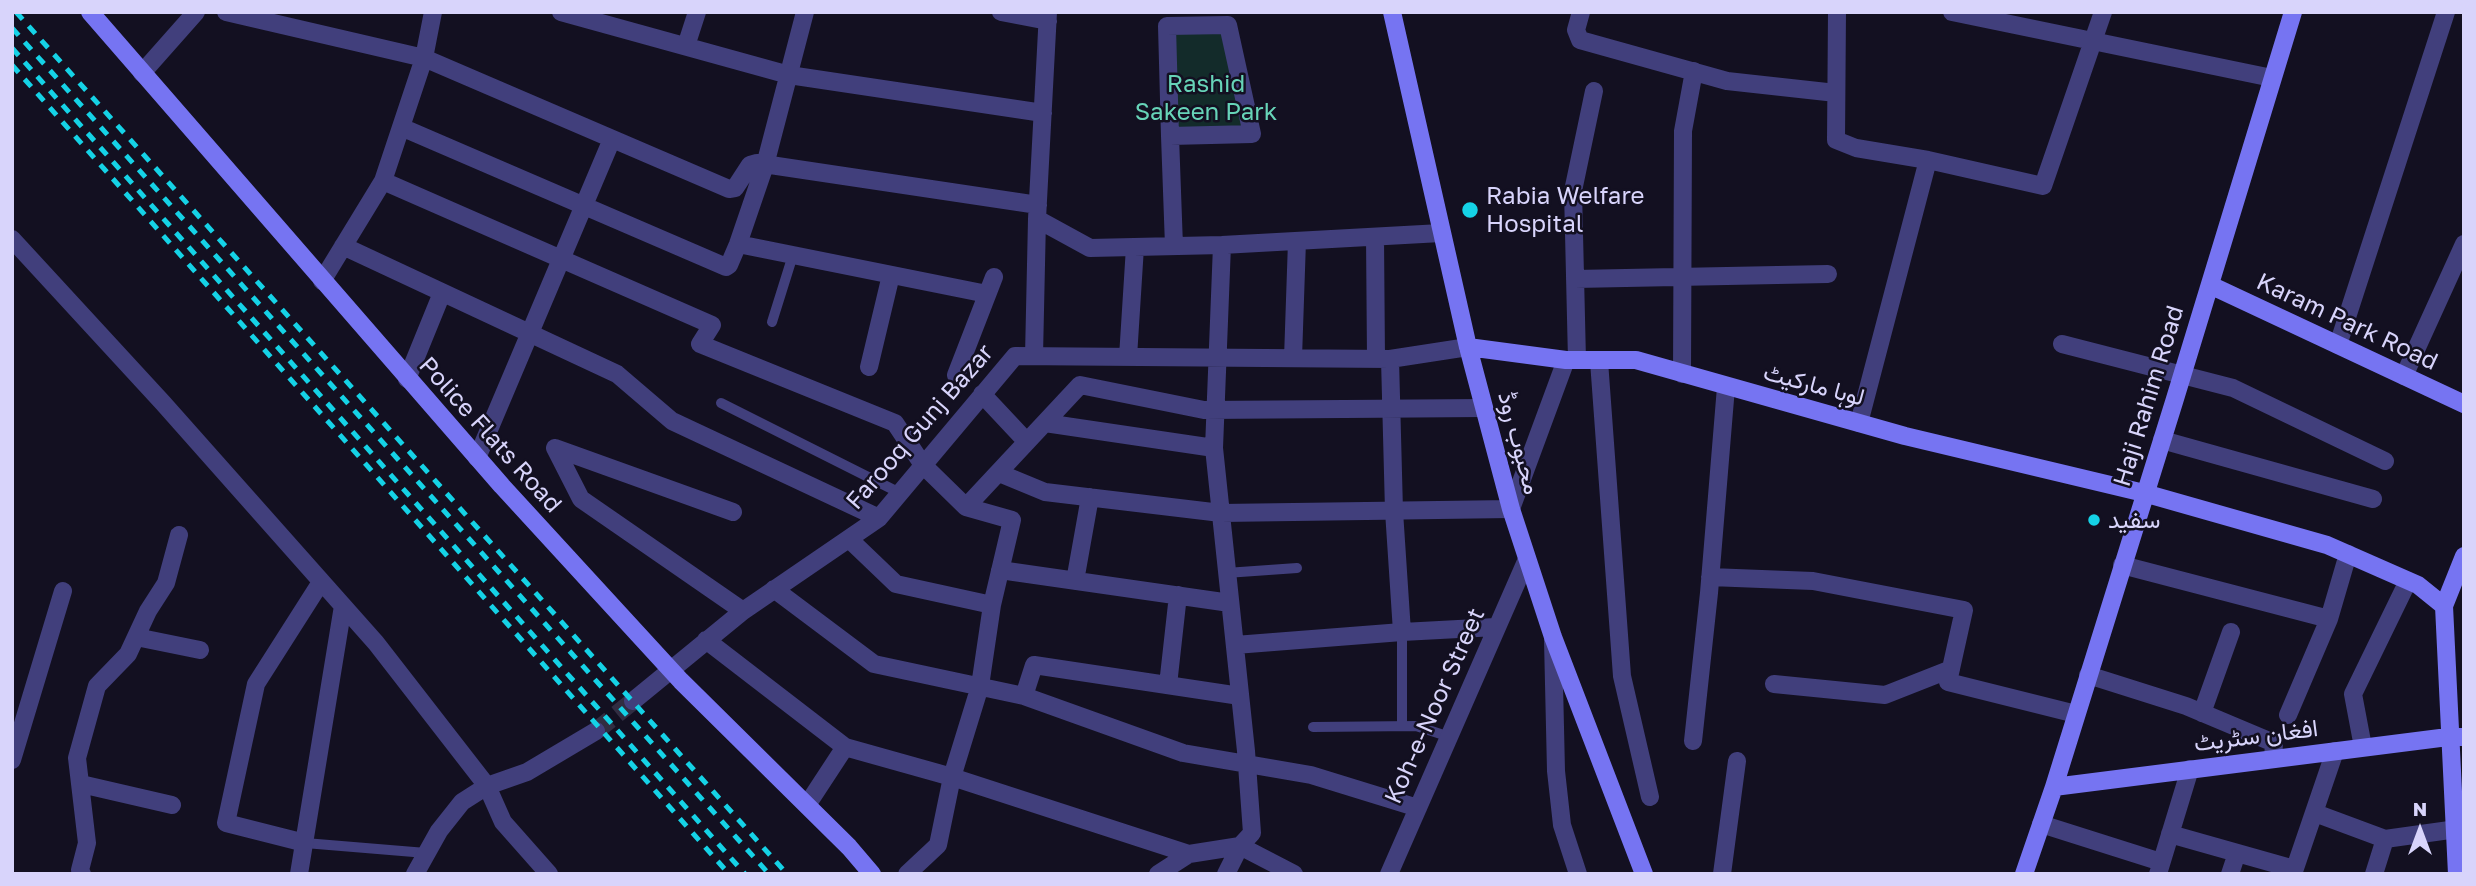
<!DOCTYPE html>
<html>
<head>
<meta charset="utf-8">
<style>
	body { margin:0 }
	#map { position:relative; width:2476px; height:886px; overflow:hidden; background:#131021; font-family:"Golos Text",sans-serif }
	canvas { display:block }
	.frame { position:absolute; inset:0; border:14px solid #d8d4fb; pointer-events:none }
	.north { position:absolute; left:2385px; top:795px; width:70px; height:70px; -webkit-text-stroke:5px #131021; paint-order:stroke; rotate:0deg; font-size:19px; font-weight:700; line-height:28px; text-align:center; color:#d8d4fb }
	.north::after { content:''; display:block; margin:auto; width:24px; height:32px; background:#d8d4fb; clip-path:polygon(50% 0,100% 100%,50% 72%,0 100%) }
</style>
</head>
<body>
<div id="map">
<canvas width="2476" height="886"></canvas>
<div class="frame"></div>
<div class="north">N</div>
</div>
<script>
const ctx = document.querySelector('canvas').getContext('2d');
ctx.lineJoin = 'round';
function paint(path, color) { ctx.fillStyle = color; ctx.fill(path, 'evenodd'); }
const poly = rows => new Path2D(rows.map(r => 'M' + r).join(''));
function strokePath(path, color, width, dash) { ctx.strokeStyle = color; ctx.lineWidth = width; ctx.lineCap = dash ? 'butt' : 'round'; ctx.setLineDash(dash || []); ctx.stroke(path); }
function drawText(font, color, halo, rows, align = 'center') {
  ctx.font = font + ' "Golos Text",Vazirmatn,sans-serif'; ctx.lineWidth = 5; ctx.setLineDash([]); ctx.textBaseline = 'middle'; ctx.strokeStyle = halo; ctx.fillStyle = color; for (const [text, x, y, turn = 0] of rows) {
    ctx.save(); ctx.translate(x, y); ctx.rotate((+turn || 0) * Math.PI / 180); ctx.textAlign = isNaN(turn) ? turn : align; if (halo) ctx.strokeText(text, 0, 0); ctx.fillText(text, 0, 0); ctx.restore();
  }
}
const green = poly([
	[1228,25,1252,134,1170,136,1167,26]
]);
const streetTunnel = poly([
	[596,731,633,701]
]);
const lane = poly([
	[772,322,793,255],
	[721,403,900,493],
	[1226,573,1297,568],
	[1402,632,1402,726],
	[1313,727,1416,726,1450,737],
	[305,843,426,853]
]);
const street = poly([
	[226,12,424,58,729,189,735,188,750,165,757,163,1038,205],
	[561,12,789,75,1043,113],
	[1001,12,1048,21],
	[1581,12,1576,30,1580,40,1727,81,1836,93],
	[1837,12,1836,140,1856,148,1928,160,2043,186,2103,12],
	[1952,12,2272,78],
	[686,46,697,12],
	[142,73,196,12],
	[401,127,726,267,729,265,738,244,765,165,805,12],
	[1170,136,1252,134,1228,25,1167,26,1170,136,1174,246],
	[383,181,712,325,700,344,895,423,923,465,966,507,1012,520,992,605,980,686,952,777,938,845,907,874],
	[1037,219,1090,248,1222,245,1441,233],
	[1375,237,1376,359],
	[12,239,163,403,376,643,487,786,503,822,549,874],
	[738,244,987,294],
	[1222,245,1214,448,1246,751,1252,833,1240,846,1226,874],
	[343,246,617,374,672,421,879,518],
	[1575,279,1828,274],
	[322,281,383,181,424,58,433,12],
	[2062,344,2233,388,2385,461],
	[2338,345,2446,12],
	[1034,356,1037,219,1048,12],
	[1128,357,1135,247],
	[1293,358,1297,241],
	[1390,359,1394,511,1402,632],
	[1577,360,1573,191,1594,91],
	[1599,361,1622,676,1650,797],
	[869,367,891,275],
	[1682,374,1683,131,1694,71],
	[956,375,994,277],
	[2404,376,2464,244],
	[407,379,442,293],
	[982,394,1027,442],
	[1045,423,1214,448],
	[1859,423,1928,160],
	[2162,440,2373,499],
	[555,448,581,499,743,611],
	[555,448,733,512],
	[477,458,612,139],
	[999,473,1045,492,1221,513,1511,509,1566,360],
	[966,507,1080,385,1204,410,1484,408],
	[849,539,896,584,992,605],
	[2122,565,2329,619,2348,554],
	[1000,570,1230,603],
	[1710,577,1813,581,1964,610,1948,682,2076,714],
	[1075,581,1090,497],
	[774,589,874,664,1024,696],
	[136,637,200,650],
	[706,640,845,747,952,777,1189,854,1240,846,1294,874],
	[1553,640,1556,771,1562,825,1578,874],
	[1235,645,1402,632,1496,627],
	[2088,675,2186,706,2274,743,2273,759],
	[1774,684,1885,695,1951,669],
	[1168,685,1178,595],
	[1240,696,1034,665,1024,696,1183,753,1311,775,1418,808],
	[633,701,743,611,879,518,1015,356,1390,359,1468,347],
	[2202,713,2231,632],
	[2288,715,2329,619],
	[1693,741,1709,593,1726,387],
	[2363,747,2353,694,2408,581],
	[12,760,63,591],
	[81,784,172,805],
	[807,805,845,747],
	[2315,813,2385,839,2464,828],
	[2041,824,2161,862],
	[2170,834,2294,869],
	[305,843,226,823,256,684,321,582],
	[82,874,80,870,87,843,77,758,97,686,128,654,148,611,166,583,179,535],
	[299,874,343,606],
	[415,874,439,831,462,802,487,786,527,772,596,731],
	[1158,874,1189,854],
	[1389,874,1527,559],
	[1722,874,1737,761],
	[2158,874,2190,769],
	[2230,874,2237,853],
	[2293,874,2335,751],
	[2374,874,2385,839]
]);
const secondary = poly([
	[90,12,502,486,681,681,849,847,872,874],
	[1392,12,1468,347,1511,509,1553,637,1644,874],
	[2210,285,2464,404],
	[1468,347,1566,360,1636,360,1905,436,2144,493,2327,545,2418,585,2444,606],
	[2054,787,2448,737,2464,737],
	[2024,874,2054,787,2174,402,2293,12],
	[2457,874,2444,606,2464,556]
]);
const rail = poly([
	[16,12,787,874],
	[12,28,769,874],
	[12,48,745,874],
	[12,65,729,874]
]);
const markers = [
	[1470,210,9,"#15d2e6"],
	[2094,520,7,"#15d2e6"]
];
const parkNames = [
	["Rashid",1206,84],
	["Sakeen Park",1206,112]
];
const poiNames = [
	["Rabia Welfare",1486,196],
	["Hospital",1486,224],
	["سفید",2108,520]
];
const streetNames = [
	["Karam Park Road",2347,322,25],
	["لوہا مارکیٹ",1814,385,15],
	["Haji Rahim Road",2149,396,-73],
	["Farooq Gunj Bazar",920,427,-49],
	["Police Flats Road",490,435,48],
	["محبوب روڈ",1519,443,75],
	["Koh-e-Noor Street",1435,706,-66],
	["افغان سٹریٹ",2256,736,-7]
];
paint(green, '#132b2a');
strokePath(streetTunnel, '#312d42', 18, [18, 9]);
strokePath(lane, '#413f7c', 10);
strokePath(street, '#413f7c', 18);
strokePath(secondary, '#7674f2', 18);
strokePath(rail, '#15d2e6', 5, [10, 9]);
for (const [x, y, r, color] of markers) { const dot = new Path2D(); dot.arc(x, y, r, 0, 2 * Math.PI); ctx.fillStyle = color; ctx.fill(dot); strokePath(dot, '#131021', 2.5); }
drawText('24px', '#67d4b8', '#131021', parkNames);
drawText('24px', '#d8d4fb', '#131021', poiNames, 'left');
drawText('24px', '#d8d4fb', '#131021', streetNames);
</script>
</body>
</html>
